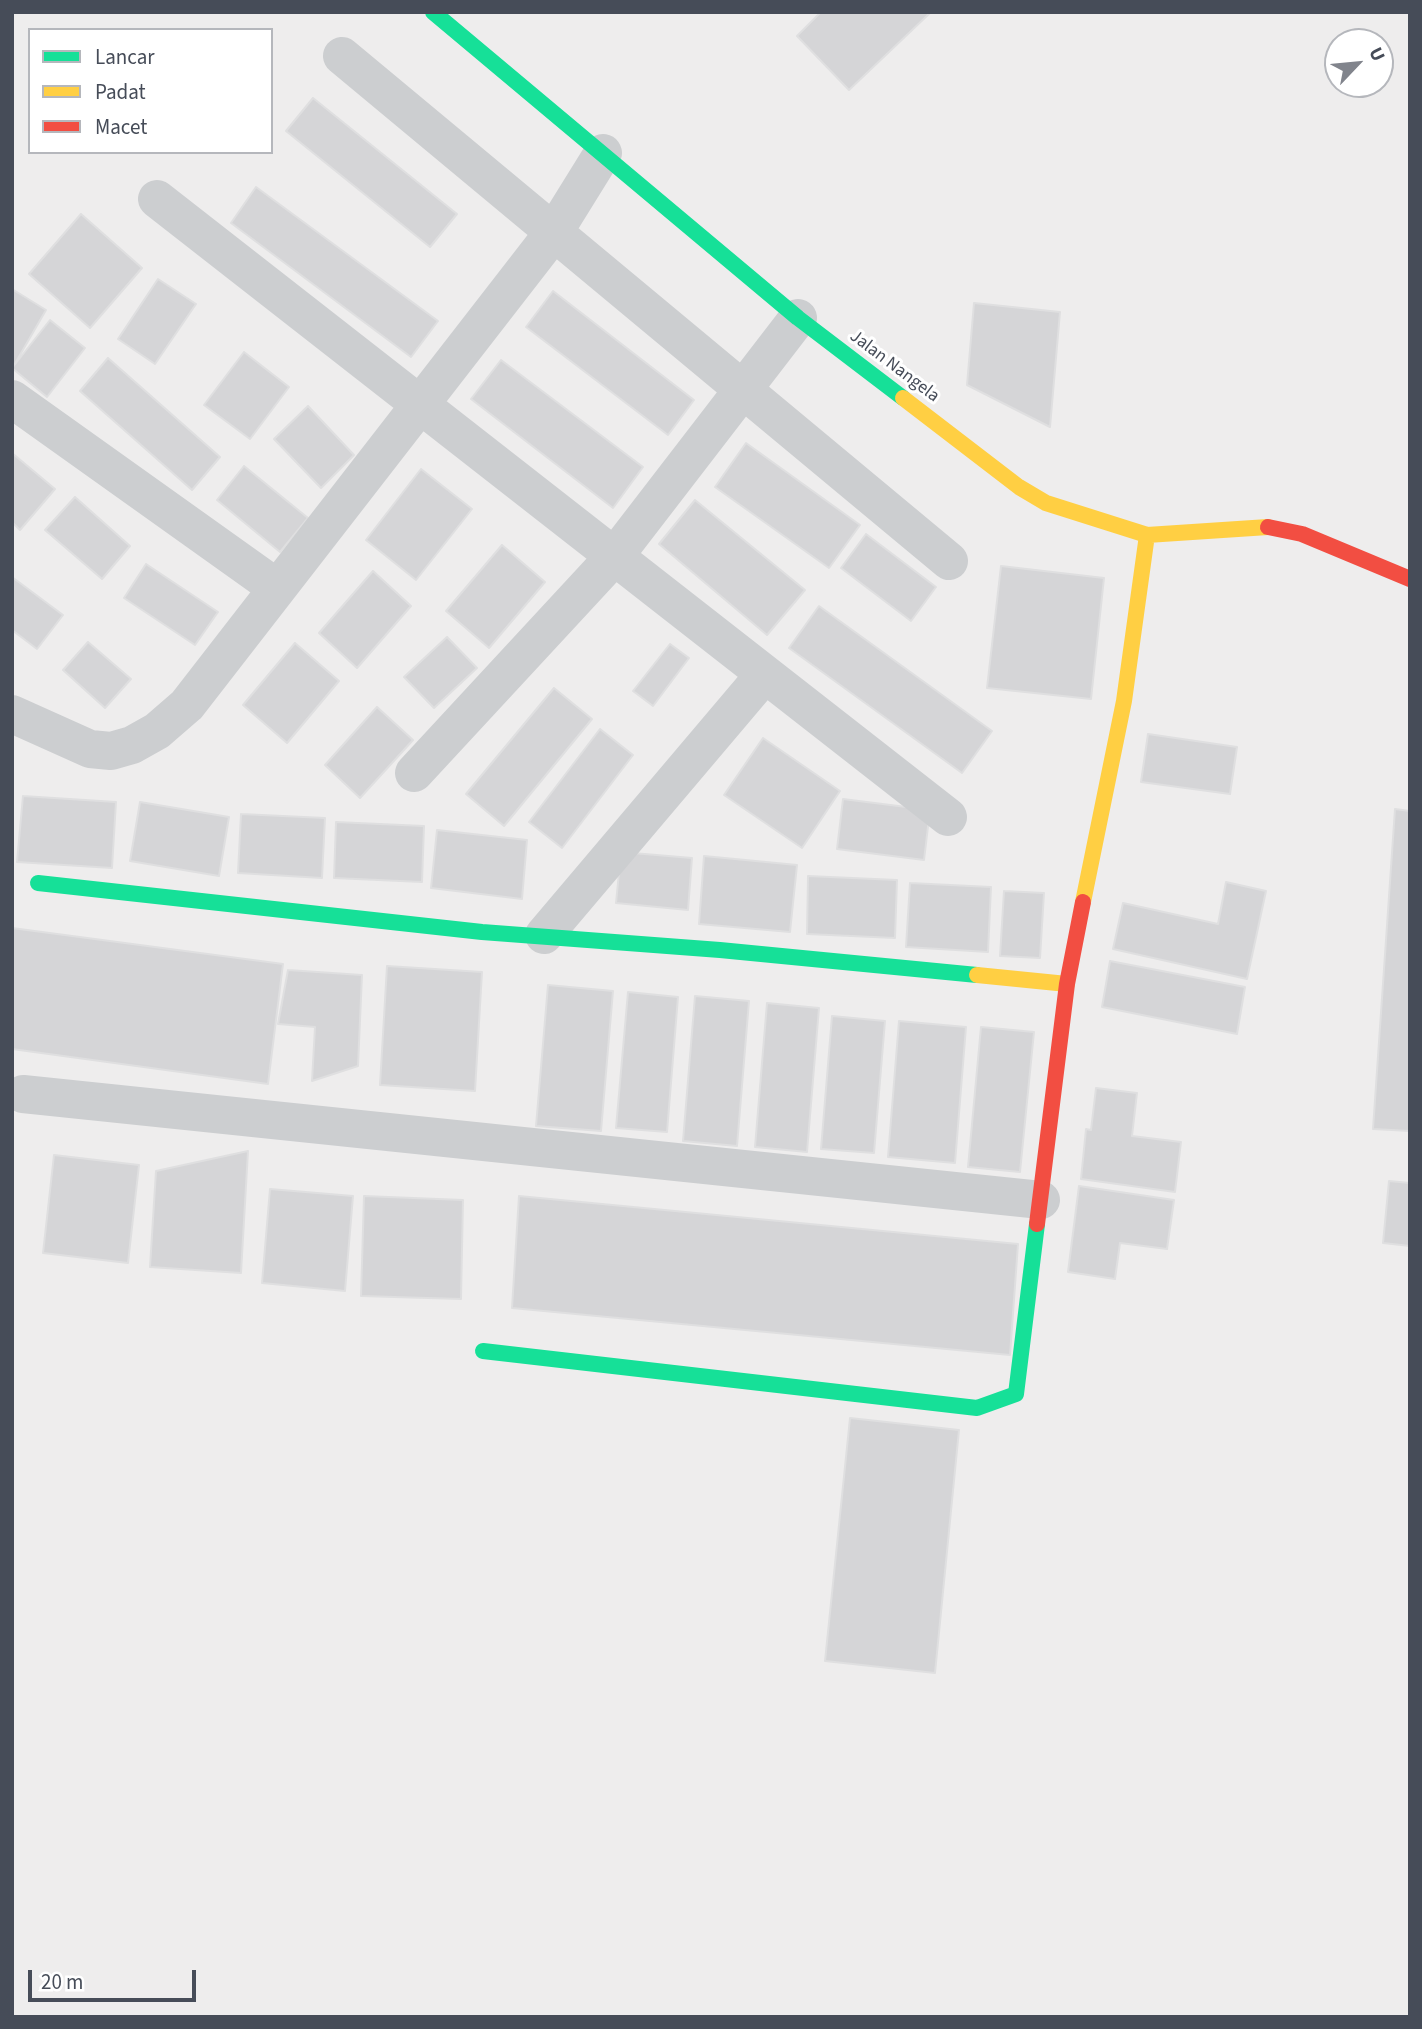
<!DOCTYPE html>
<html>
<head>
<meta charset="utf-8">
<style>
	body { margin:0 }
	#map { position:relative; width:1422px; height:2029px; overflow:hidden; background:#eeeded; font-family:"Source Sans 3",sans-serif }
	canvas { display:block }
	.frame { position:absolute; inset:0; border:14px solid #464c58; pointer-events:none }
	.legend { position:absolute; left:28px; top:28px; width:245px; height:126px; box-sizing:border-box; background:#fff; border:2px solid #b5b7bc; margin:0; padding:9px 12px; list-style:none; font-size:21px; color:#464c58 }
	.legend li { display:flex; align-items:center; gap:14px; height:35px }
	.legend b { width:35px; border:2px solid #b5b7bc }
	.north { position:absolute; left:1324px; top:28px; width:70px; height:70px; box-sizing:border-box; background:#fff; border:2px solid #b5b7bc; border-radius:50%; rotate:64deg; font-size:19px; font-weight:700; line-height:28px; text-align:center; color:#464c58 }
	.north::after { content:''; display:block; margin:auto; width:24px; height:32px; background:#81848c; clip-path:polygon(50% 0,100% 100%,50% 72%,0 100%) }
	.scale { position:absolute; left:28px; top:1970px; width:168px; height:32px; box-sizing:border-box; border:4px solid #464c58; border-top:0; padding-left:9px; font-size:21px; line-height:24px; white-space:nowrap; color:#464c58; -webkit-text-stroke:5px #fff; paint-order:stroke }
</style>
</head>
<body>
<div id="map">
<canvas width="1422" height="2029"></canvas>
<div class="frame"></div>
<ul class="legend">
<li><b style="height:9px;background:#16e098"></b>Lancar</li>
<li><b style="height:9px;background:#ffcf43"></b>Padat</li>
<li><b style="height:9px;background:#f24e42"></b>Macet</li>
</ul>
<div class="north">U</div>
<div class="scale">20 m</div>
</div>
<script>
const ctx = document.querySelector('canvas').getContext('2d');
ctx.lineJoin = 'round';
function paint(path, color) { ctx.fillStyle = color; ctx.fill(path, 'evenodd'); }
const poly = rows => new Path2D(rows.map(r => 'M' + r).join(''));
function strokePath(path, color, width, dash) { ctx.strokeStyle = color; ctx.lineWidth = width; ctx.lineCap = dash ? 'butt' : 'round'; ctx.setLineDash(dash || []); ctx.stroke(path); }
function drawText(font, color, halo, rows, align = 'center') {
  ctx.font = font + ' "Source Sans 3",sans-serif'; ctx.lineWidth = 6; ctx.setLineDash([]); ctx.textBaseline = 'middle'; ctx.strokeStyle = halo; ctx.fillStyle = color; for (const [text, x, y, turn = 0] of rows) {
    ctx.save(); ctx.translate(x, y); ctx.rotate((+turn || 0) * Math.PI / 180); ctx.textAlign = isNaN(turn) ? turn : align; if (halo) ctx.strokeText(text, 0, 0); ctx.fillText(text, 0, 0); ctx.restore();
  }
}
const building = poly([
	[821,12,929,12,930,13,849,90,797,36,821,12],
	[313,98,457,214,430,247,286,131,313,98],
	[256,187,438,321,411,357,231,223,256,187],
	[81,214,142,268,90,328,29,274,81,214],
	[158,279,196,304,155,364,118,339,158,279],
	[12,289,46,310,13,367,12,367,12,289],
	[553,291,694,400,668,435,526,327,553,291],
	[974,303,1060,312,1050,427,967,385,974,303],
	[50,320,85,348,47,397,12,368,50,320],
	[244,352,289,387,250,439,204,405,244,352],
	[108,358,220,457,192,490,80,391,108,358],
	[501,360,643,467,613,508,471,399,501,360],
	[308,406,354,455,321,488,274,439,308,406],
	[746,443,860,525,829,568,715,487,746,443],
	[12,453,55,489,20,530,12,522,12,453],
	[244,466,308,518,280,552,217,500,244,466],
	[421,469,472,509,416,580,366,540,421,469],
	[75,497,130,546,102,579,45,530,75,497],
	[695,500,805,590,767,635,659,544,695,500],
	[866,534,936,587,911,621,841,568,866,534],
	[502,545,545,582,489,648,446,611,502,545],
	[146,564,218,612,195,645,124,598,146,564],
	[1001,566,1104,578,1091,699,987,688,1001,566],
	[373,571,411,606,357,668,319,633,373,571],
	[12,577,63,615,37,649,12,630,12,577],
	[819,606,992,731,962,773,789,648,819,606],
	[447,637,477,668,434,708,404,677,447,637],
	[88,642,131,679,105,708,63,670,88,642],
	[295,643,339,681,287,743,243,705,295,643],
	[670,644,689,658,653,706,633,691,670,644],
	[554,688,592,719,504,826,466,794,554,688],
	[377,707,413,740,360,798,325,765,377,707],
	[600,729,633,755,562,848,529,822,600,729],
	[1148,734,1237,747,1230,794,1141,782,1148,734],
	[763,738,840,791,802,848,724,795,763,738],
	[23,796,116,802,112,868,17,862,23,796],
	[843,799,930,810,924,860,837,849,843,799],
	[140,802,229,817,219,876,130,861,140,802],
	[1395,809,1410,811,1410,1131,1373,1129,1395,809],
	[241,814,325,818,322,878,238,873,241,814],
	[336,822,424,826,422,882,334,878,336,822],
	[437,830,527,840,522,899,431,888,437,830],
	[621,852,692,858,688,910,616,903,621,852],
	[704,856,797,865,790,932,699,924,704,856],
	[808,876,897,880,895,938,807,934,808,876],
	[1226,882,1266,891,1247,979,1113,949,1123,903,1218,924,1226,882],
	[910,883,991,887,988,952,906,947,910,883],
	[1004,891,1044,893,1040,958,1000,956,1004,891],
	[12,928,283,964,268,1084,12,1049,12,928],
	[1110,961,1245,987,1237,1034,1102,1007,1110,961],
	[387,966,482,972,475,1091,380,1085,387,966],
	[288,970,362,975,358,1066,312,1081,315,1027,278,1024,288,970],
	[548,985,613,991,601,1131,536,1126,548,985],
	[628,992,678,997,667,1132,616,1128,628,992],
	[695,996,749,1001,737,1146,683,1141,695,996],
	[767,1003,819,1008,807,1152,755,1147,767,1003],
	[832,1016,885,1021,874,1153,821,1149,832,1016],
	[899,1021,966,1027,955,1163,888,1157,899,1021],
	[981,1027,1034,1032,1020,1172,968,1167,981,1027],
	[1096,1088,1137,1093,1132,1136,1181,1142,1175,1192,1081,1179,1086,1129,1091,1130,1096,1088],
	[248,1151,241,1273,150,1267,156,1171,248,1151],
	[54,1155,139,1165,128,1263,43,1253,54,1155],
	[1389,1181,1410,1183,1410,1246,1383,1243,1389,1181],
	[1079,1186,1174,1200,1167,1249,1120,1243,1115,1279,1068,1272,1079,1186],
	[270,1189,353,1196,345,1291,262,1283,270,1189],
	[364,1196,463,1200,461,1299,361,1296,364,1196],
	[519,1196,1018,1244,1010,1355,512,1308,519,1196],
	[850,1418,959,1430,935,1673,825,1661,850,1418]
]);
const street = poly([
	[342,56,949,561],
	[157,199,948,817],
	[12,399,277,588],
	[12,714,90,749,111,751,132,745,157,731,187,705,554,232,603,153],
	[414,773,614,557,798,318],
	[544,935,765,674],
	[23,1094,1041,1200]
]);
const fast = poly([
	[433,12,798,318,903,398],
	[38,883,482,932,720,950,977,975],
	[483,1351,977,1408,1016,1394,1037,1224]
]);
const slow = poly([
	[903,398,1019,487,1046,503,1147,535,1268,527],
	[1083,902,1124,701,1147,535],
	[977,975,1067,984]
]);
const jam = poly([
	[1268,527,1302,534,1410,579],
	[1037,1224,1067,984,1083,902]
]);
const streetNames = [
	["Jalan Nangela",894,367,37]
];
paint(building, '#d5d5d7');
strokePath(building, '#dfdfe0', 2);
strokePath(street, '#ccced0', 38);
strokePath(fast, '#16e098', 16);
strokePath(slow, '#ffcf43', 16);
strokePath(jam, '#f24e42', 16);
drawText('18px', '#464c58', '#fff', streetNames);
</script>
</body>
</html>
